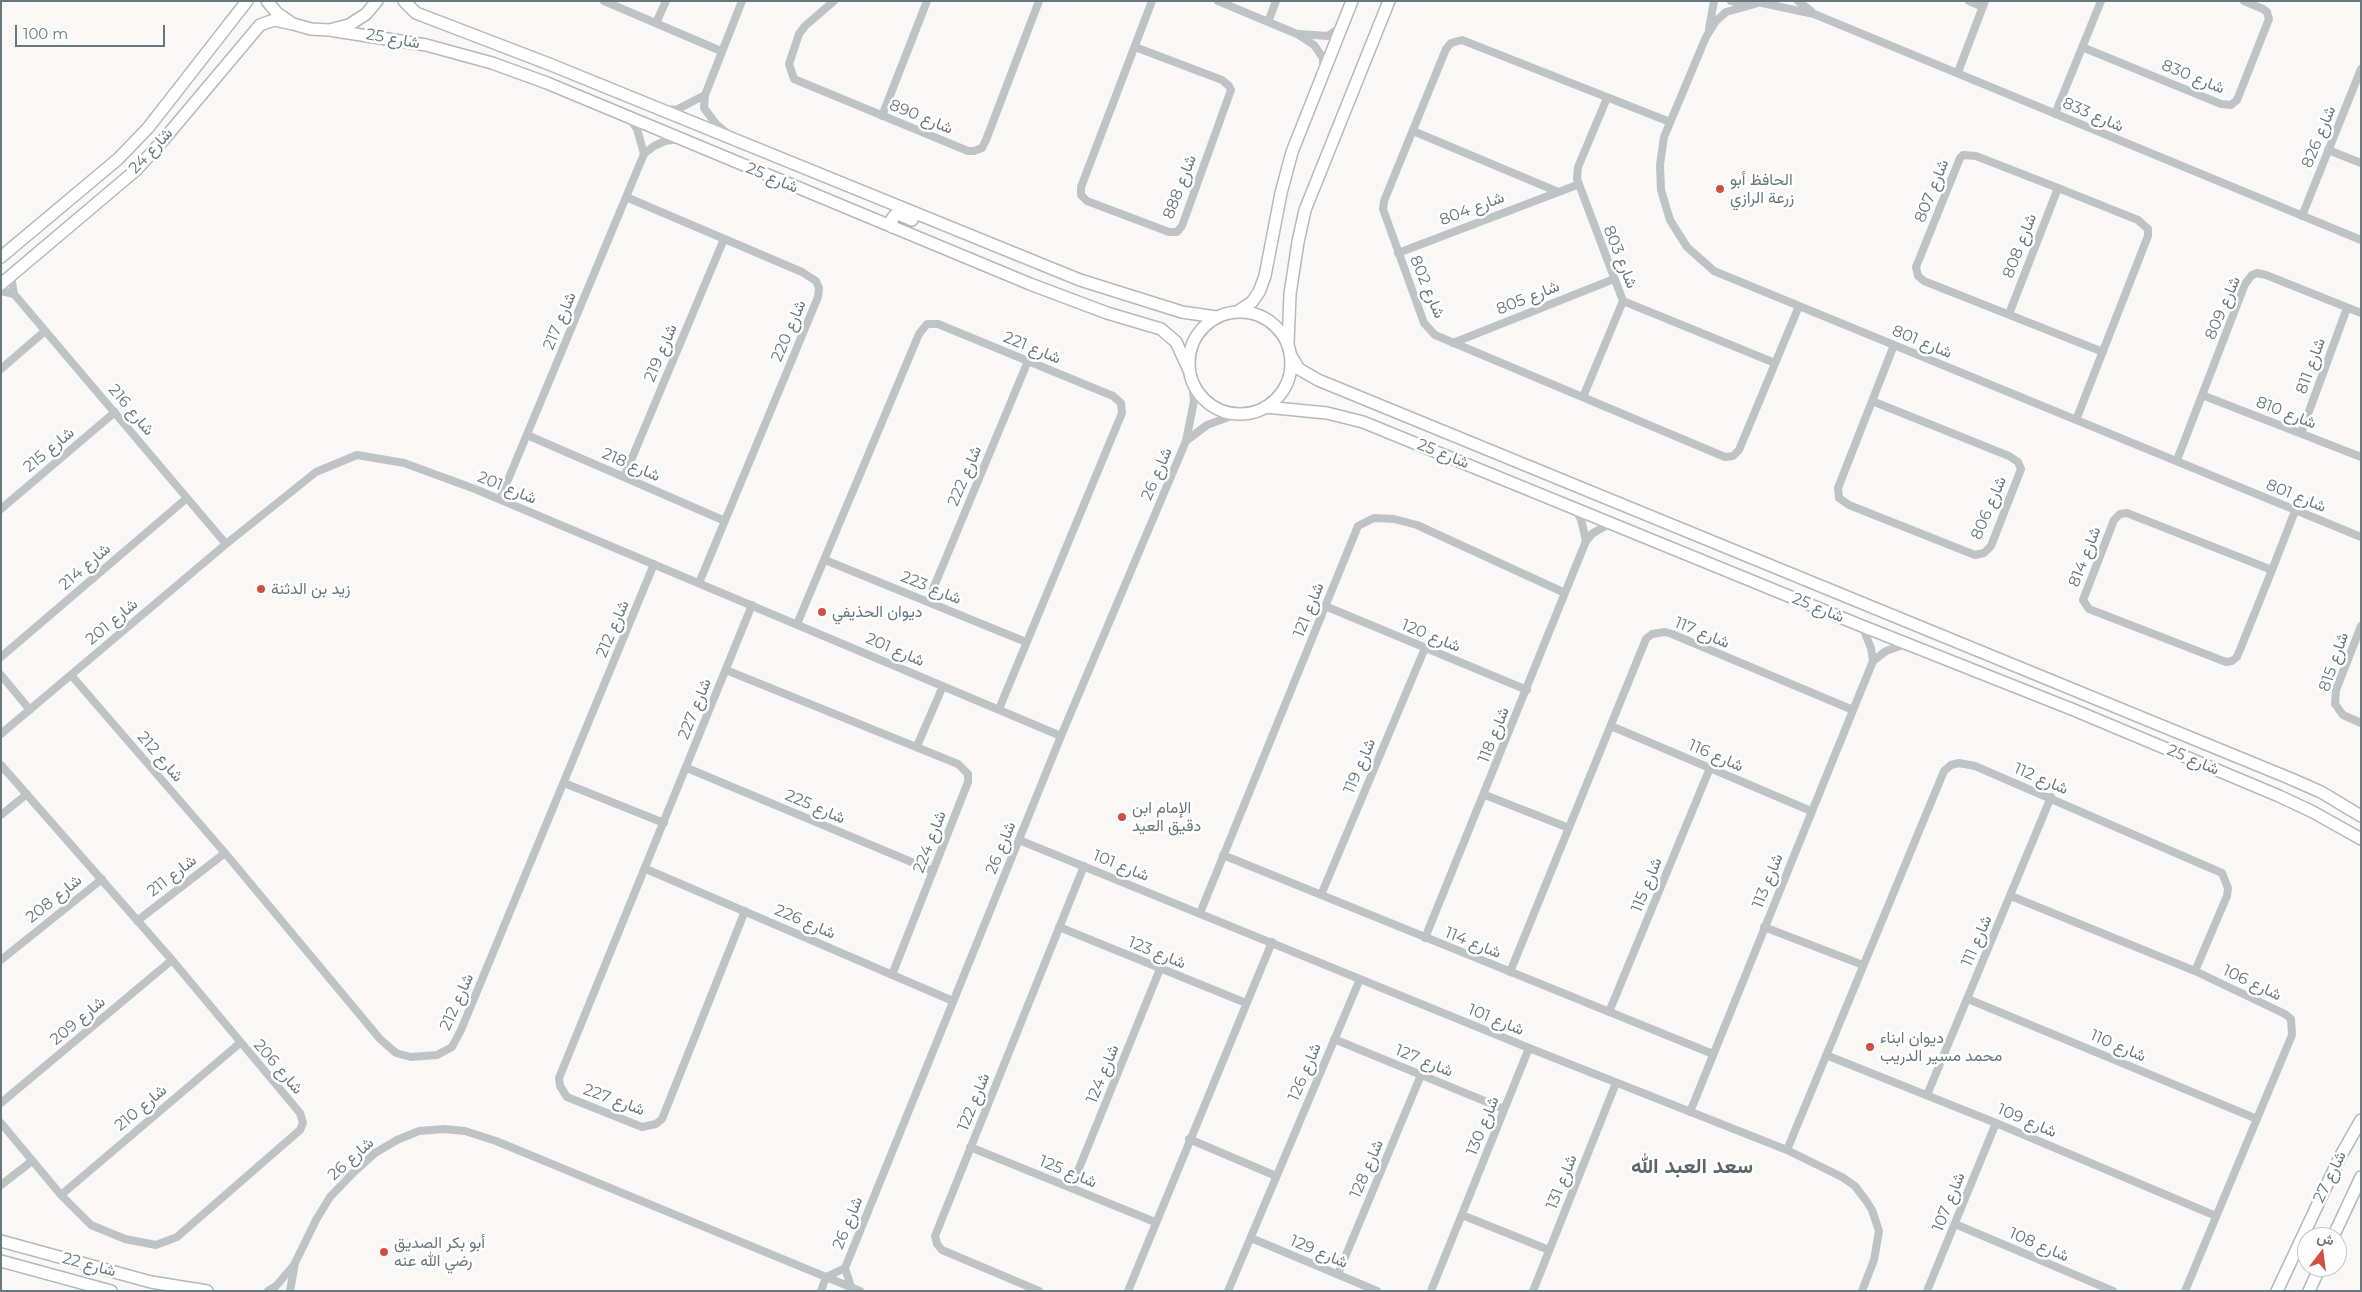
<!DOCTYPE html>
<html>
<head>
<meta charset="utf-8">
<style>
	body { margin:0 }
	#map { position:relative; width:2362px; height:1292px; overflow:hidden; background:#f9f8f7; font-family:Montserrat,Vazirmatn,sans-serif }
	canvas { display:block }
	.frame { position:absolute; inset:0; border:2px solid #66777e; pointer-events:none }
	.north { position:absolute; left:2297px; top:1227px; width:50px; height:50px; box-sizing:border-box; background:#fff; border:1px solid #c2c9cb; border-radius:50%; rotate:15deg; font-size:14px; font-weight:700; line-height:20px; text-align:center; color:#66777e }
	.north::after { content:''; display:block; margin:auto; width:18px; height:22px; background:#d04f40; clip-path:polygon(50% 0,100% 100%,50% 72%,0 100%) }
	.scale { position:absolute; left:15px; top:25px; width:150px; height:22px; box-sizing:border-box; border:2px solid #66777e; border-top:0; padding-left:6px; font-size:15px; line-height:18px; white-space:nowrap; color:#66777e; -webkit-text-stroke:4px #fff; paint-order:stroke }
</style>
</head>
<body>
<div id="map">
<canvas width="2362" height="1292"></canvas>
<div class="frame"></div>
<div class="north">ش</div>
<div class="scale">100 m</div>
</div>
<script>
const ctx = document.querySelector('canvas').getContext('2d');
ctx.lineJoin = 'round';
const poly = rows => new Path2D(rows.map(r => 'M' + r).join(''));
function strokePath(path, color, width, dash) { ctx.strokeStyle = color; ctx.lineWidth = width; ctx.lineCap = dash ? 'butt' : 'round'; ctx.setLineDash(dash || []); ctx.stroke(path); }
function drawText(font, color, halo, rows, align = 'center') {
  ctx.font = font + ' Montserrat,Vazirmatn,sans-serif'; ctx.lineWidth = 5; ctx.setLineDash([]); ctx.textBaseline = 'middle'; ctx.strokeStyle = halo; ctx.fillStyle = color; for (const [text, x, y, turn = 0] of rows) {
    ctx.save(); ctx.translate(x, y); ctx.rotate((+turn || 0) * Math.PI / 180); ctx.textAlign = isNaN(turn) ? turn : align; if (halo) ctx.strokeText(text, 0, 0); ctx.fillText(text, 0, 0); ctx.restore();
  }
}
const street = poly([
	[604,1,721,51],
	[834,1,805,26,799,34,789,64,794,79,968,151,974,151,982,148,986,140,1039,1],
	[1218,1,1297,34,1314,45,1323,58,1323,70],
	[1731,1,1748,6,1764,1],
	[1798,1,1811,11],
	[1969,1,1983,7],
	[1762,3,1814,14,2361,240],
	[1748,6,1726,12,1716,21,1706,37,1664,137,1660,165,1661,190,1670,220,1687,247,1714,271,2361,537],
	[1268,22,1276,1],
	[656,23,666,1],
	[1709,29,1714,1],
	[1299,34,1328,36,1342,26],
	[1135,47,1222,80,1229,86,1231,90,1182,226,1177,232,1169,232,1087,201,1081,195,1081,187,1152,1],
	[2082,47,2221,104,2231,105,2237,100,2269,19,2267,12,2263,9,2244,1],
	[1958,72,1985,1],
	[1607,98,1578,167,1577,179,1623,301,1775,363],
	[668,109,676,110,705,95],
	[2055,114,2101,1],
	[882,116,927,1],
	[630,119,637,129,644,154],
	[1670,122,1467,42,1462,40,1451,43,1446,49,1384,201,1383,209,1424,323,1435,335,1725,457,1733,456,1739,450,1799,306],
	[1413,131,1556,191],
	[727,133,716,124,704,108,705,95,742,1],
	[2328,150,2361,163],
	[626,197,802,272,816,281,819,288,818,297,699,583],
	[2302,216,2361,69],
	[1398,253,1577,185],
	[11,276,14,294,226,544],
	[1,291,14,294],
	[2009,314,2058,188],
	[1453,343,1614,279],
	[1,369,45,331],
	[2202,395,2361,457],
	[1583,397,1623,301],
	[1872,401,2009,456,2018,462,2021,469,1991,546,1984,553,1975,555,1849,505,1839,498,1838,488,1894,345],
	[2076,420,2148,236,2148,229,2138,220,2058,188,1976,156,1963,155,1960,158,1916,267,1918,276,1924,281,2103,352],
	[2301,433,2347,308],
	[527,435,725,521],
	[1186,441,1207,425,1240,413],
	[2177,460,2245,284,2252,275,2257,273,2266,275,2361,313],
	[624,477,724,239],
	[500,499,644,154,654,146,665,141,678,139],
	[1574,508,1581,519,1586,541],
	[1,509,115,412],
	[825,560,1026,642],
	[2272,570,2127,513,2120,514,2114,520,2083,600,2089,609,2226,662,2232,661,2237,657,2272,570,2295,511],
	[928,601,1028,361],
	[1325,606,1527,690],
	[797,624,919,334,927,324,938,324,1113,396,1121,403,1122,413,999,709],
	[2361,626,2336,690,2335,704,2343,715,2361,723],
	[1,657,187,498],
	[1873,661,1886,651,1906,644],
	[726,670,958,764,968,774,968,782,892,975],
	[1,675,30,710],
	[71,675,225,853,380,1039,396,1053,411,1057,437,1055,452,1047,461,1030,654,564],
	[1611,726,1811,811],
	[1,734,226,544,316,472,357,455,404,463,475,489,1061,736],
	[917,746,943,686],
	[1,765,172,960,300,1113,303,1123,300,1130,177,1237,156,1245,125,1239,91,1225,61,1195,1,1123],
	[687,768,933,871],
	[564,783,664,823],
	[1485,795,1569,828],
	[1,815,27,794],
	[1019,840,1529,1048,1787,1150,1842,1177,1855,1186,1867,1202,1872,1210,1879,1231,1874,1260,1862,1291],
	[1223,855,1713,1054],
	[646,869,953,1001],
	[1321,895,1425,648],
	[2011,896,2195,971,2285,1014,2291,1019,2292,1035,2185,1291],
	[745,911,662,1119,656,1124,642,1127,567,1097,560,1086,559,1078,752,605],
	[1200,913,1358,526,1374,518,1394,519,1417,525,1565,593],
	[137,921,225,853],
	[1059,927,1246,1003],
	[1764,927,1863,965],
	[1425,938,1586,541,1593,533,1611,523],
	[1,960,102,879],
	[1510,972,1646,639,1652,634,1665,632,1672,634,1853,710],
	[1968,999,2257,1119],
	[1609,1012,1710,768],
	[1334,1039,1504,1109],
	[1826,1055,1996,1123,2216,1216],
	[1927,1095,2051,797],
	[1,1103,172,960],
	[1690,1112,1873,661,1871,648,1862,626],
	[1189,1139,1276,1176],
	[970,1147,1155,1222],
	[1787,1150,1944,771,1951,765,1959,763,1975,766,2222,873,2228,888,2227,896,2195,971],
	[1,1185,32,1161],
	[1071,1188,1160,969],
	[61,1195,240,1043],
	[1462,1215,1549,1250],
	[1955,1224,2113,1291],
	[1251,1238,1377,1291],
	[1338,1274,1421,1075],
	[851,1287,845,1268,1061,736,1186,441,1194,401,1192,381],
	[268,1291,276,1286,294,1265],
	[290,1291,295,1263,316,1220,330,1197,353,1173,375,1153,397,1140,419,1131,444,1129,465,1131,496,1141,860,1291],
	[821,1291,826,1277,845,1268],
	[1039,1291,942,1250,937,1244,935,1236,1084,866],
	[1128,1291,1272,942],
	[1228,1291,1360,979],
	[1431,1291,1529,1048],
	[1533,1291,1616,1083],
	[1927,1291,1996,1123]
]);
const secondary = poly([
	[267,1,277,13,293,24,311,29,329,30,349,25,366,14,377,1],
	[404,1,416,13,549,64,1080,280,1182,312,1216,317],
	[329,30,426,45,492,63,547,83,1030,284,1107,313,1161,329,1176,342,1189,370],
	[892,227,892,219,895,215,900,215,912,220],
	[1,257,118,159,148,128,247,1],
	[1,284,136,170,165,138,260,25,274,20,293,24],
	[1237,312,1252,302,1259,292,1265,276,1281,193,1292,152,1352,1],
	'1189 363a51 51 0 1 1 102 0a51 51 0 1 1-102 0Z',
	[1288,344,1290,294,1298,242,1305,210,1389,1],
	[1290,354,1299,369,1318,380,2289,778,2321,792,2361,816],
	[1265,407,1327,413,1363,422,1862,626,2074,710,2279,796,2313,812,2361,839],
	[2333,1237,2361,1177],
	[1,1241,151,1282,207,1291],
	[1,1261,111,1291],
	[2277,1291,2340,1157,2361,1120],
	[2309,1291,2320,1267]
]);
const markers = [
	[1720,189,5,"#d04f40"],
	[261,589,5,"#d04f40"],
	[822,612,5,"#d04f40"],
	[1122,817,5,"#d04f40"],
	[1870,1047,5,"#d04f40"],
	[384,1252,5,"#d04f40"]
];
const streetNames = [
	["شارع 25",393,39,10],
	["شارع 830",2193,77,22],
	["شارع 833",2093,115,23],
	["شارع 890",921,117,22],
	["شارع 826",2319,137,-68],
	["شارع 24",151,151,-47],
	["شارع 25",772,178,23],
	["شارع 888",1180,187,-69],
	["شارع 807",1932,191,-68],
	["شارع 804",1472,209,-21],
	["شارع 808",2020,246,-69],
	["شارع 803",1620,257,68],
	["شارع 802",1427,287,67],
	["شارع 805",1528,298,-22],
	["شارع 809",2223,308,-67],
	["شارع 217",560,321,-67],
	["شارع 220",789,331,-67],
	["شارع 801",1922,342,22],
	["شارع 221",1032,348,22],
	["شارع 219",661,353,-67],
	["شارع 811",2311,366,-70],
	["شارع 216",131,410,50],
	["شارع 810",2286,413,21],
	["شارع 215",49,450,-40],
	["شارع 25",1443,454,22],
	["شارع 218",631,465,23],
	["شارع 26",1157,474,-67],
	["شارع 222",965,476,-67],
	["شارع 201",507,488,22],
	["شارع 801",2296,496,22],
	["شارع 806",1989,508,-67],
	["شارع 814",2085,557,-69],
	["شارع 214",85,567,-41],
	["شارع 223",931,588,22],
	["شارع 25",1818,608,22],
	["شارع 121",1309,610,-68],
	["شارع 201",112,622,-40],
	["شارع 212",613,629,-67],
	["شارع 117",1702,633,22],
	["شارع 120",1431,636,22],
	["شارع 201",895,650,23],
	["شارع 815",2334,662,-71],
	["شارع 227",695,709,-68],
	["شارع 118",1494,735,-68],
	["شارع 116",1716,756,23],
	["شارع 212",160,757,49],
	["شارع 25",2193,760,23],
	["شارع 119",1360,766,-67],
	["شارع 112",2041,779,23],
	["شارع 225",815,807,23],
	["شارع 224",930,842,-69],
	["شارع 26",1001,848,-68],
	["شارع 101",1121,866,22],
	["شارع 211",172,876,-38],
	["شارع 113",1768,881,-68],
	["شارع 115",1647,885,-68],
	["شارع 208",54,899,-39],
	["شارع 226",805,922,23],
	["شارع 111",1977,941,-67],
	["شارع 114",1473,943,22],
	["شارع 123",1157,953,22],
	["شارع 106",2252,983,25],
	["شارع 212",457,1002,-66],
	["شارع 101",1496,1020,22],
	["شارع 209",78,1021,-40],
	["شارع 110",2118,1046,23],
	["شارع 127",1424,1061,22],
	["شارع 206",278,1067,49],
	["شارع 126",1305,1072,-67],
	["شارع 124",1103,1074,-68],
	["شارع 227",614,1100,20],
	["شارع 122",974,1102,-68],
	["شارع 210",141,1108,-40],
	["شارع 109",2027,1121,23],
	["شارع 130",1483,1126,-68],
	["شارع 26",351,1159,-42],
	["شارع 128",1367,1169,-67],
	["شارع 125",1068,1172,22],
	["شارع 27",2330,1177,-64],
	["شارع 131",1562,1182,-68],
	["شارع 107",1949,1202,-68],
	["شارع 26",848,1223,-68],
	["شارع 108",2039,1245,23],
	["شارع 129",1319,1252,23],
	["شارع 22",89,1265,15]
];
const poiNames = [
	["الحافظ أبو",1730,180],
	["زرعة الرازي",1730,198],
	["زيد بن الدثنة",271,589],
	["ديوان الحذيفي",832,612],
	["الإمام ابن",1132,808],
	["دقيق العيد",1132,826],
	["ديوان ابناء",1880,1038],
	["محمد مسير الدريب",1880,1056],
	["أبو بكر الصديق",394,1243],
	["رضي الله عنه",394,1261]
];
const districtNames = [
	["سعد العبد الله",1692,1167]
];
strokePath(secondary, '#b3b9bc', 14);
strokePath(street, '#bec3c6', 8);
strokePath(secondary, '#fff', 11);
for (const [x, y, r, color] of markers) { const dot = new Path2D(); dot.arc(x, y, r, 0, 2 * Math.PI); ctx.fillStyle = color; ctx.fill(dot); strokePath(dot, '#fff', 2); }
drawText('16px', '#66777e', '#fff', streetNames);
drawText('16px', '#66777e', '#fff', poiNames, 'left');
drawText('bold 21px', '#58656a', '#fff', districtNames);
</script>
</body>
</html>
